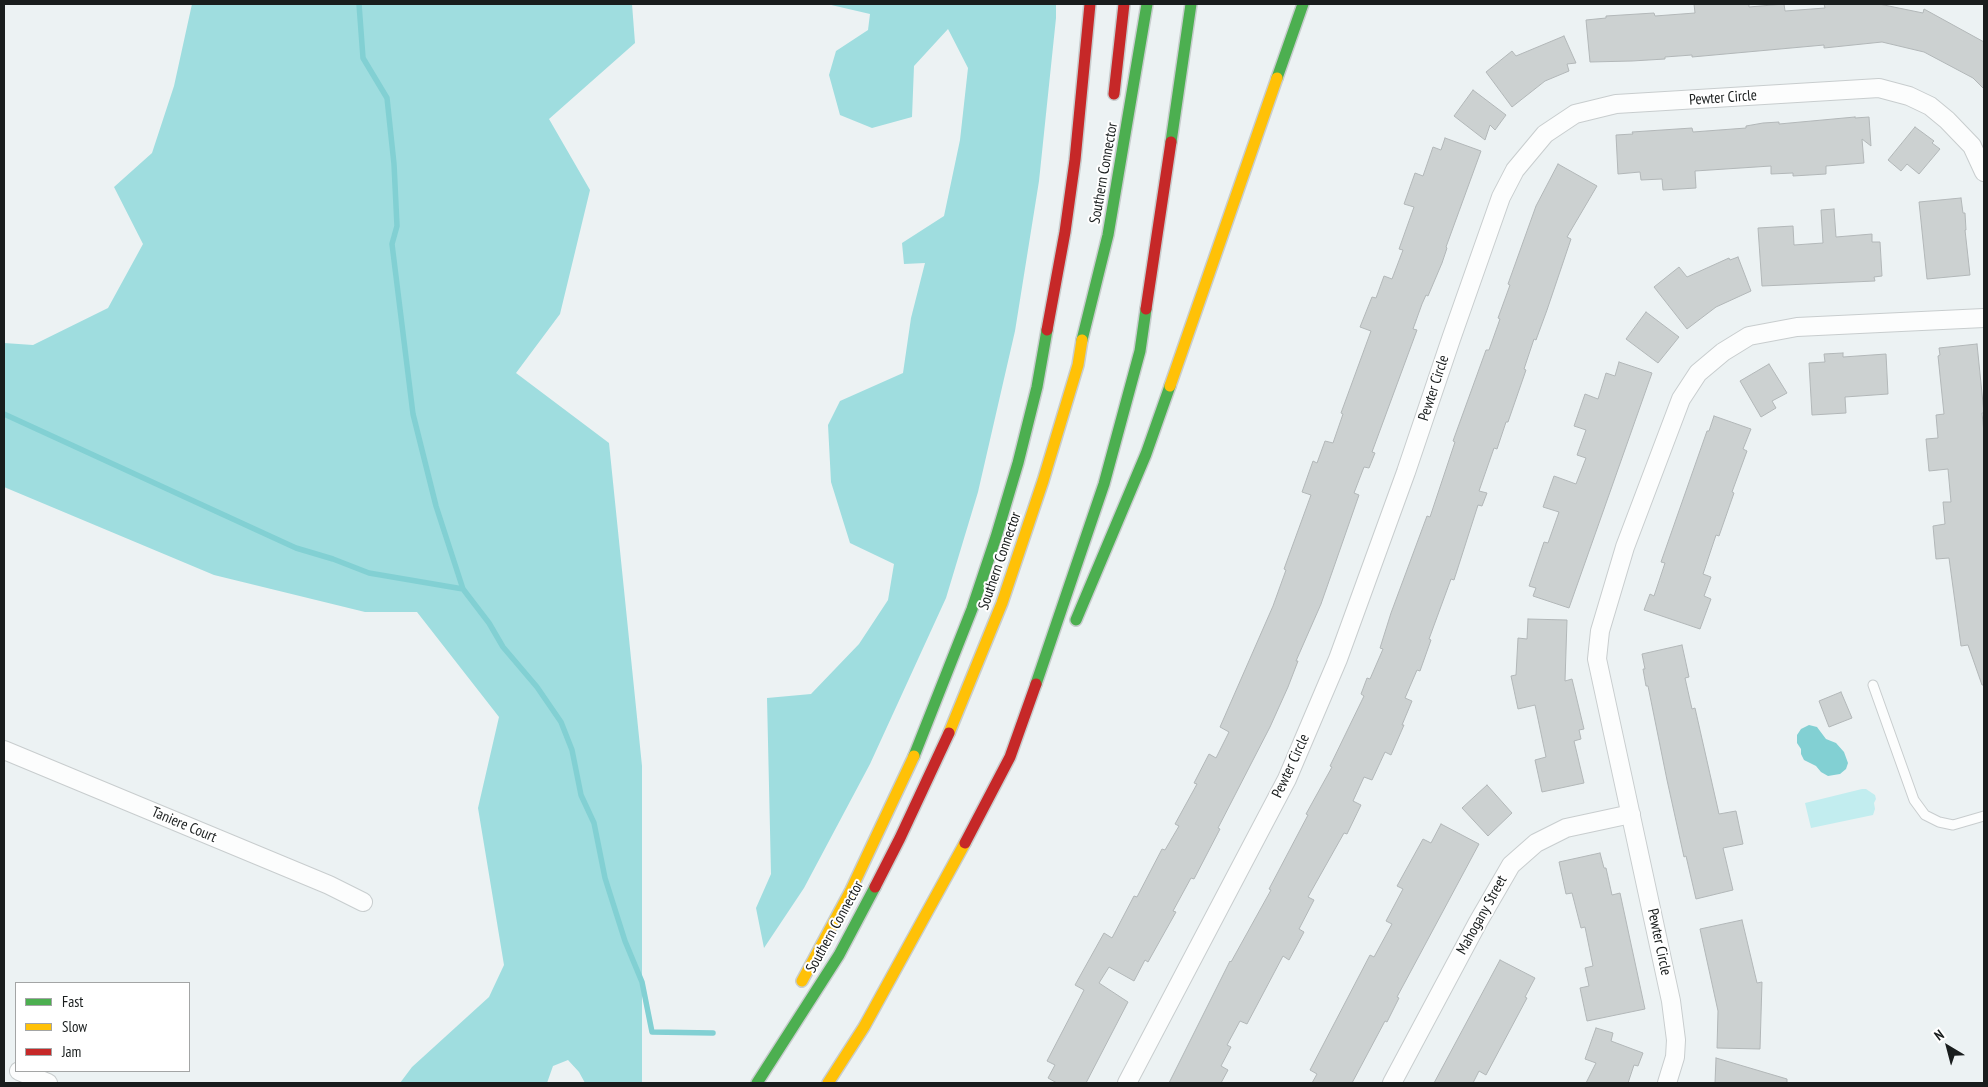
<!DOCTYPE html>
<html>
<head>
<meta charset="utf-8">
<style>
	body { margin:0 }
	#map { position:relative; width:1988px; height:1087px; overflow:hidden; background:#ecf2f3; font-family:"PT Sans Narrow",sans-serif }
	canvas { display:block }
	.frame { position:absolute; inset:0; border:5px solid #191d1d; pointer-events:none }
	.legend { position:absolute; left:15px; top:982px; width:175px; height:90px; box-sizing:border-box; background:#fff; border:1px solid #a3a5a5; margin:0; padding:6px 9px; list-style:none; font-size:15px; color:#191d1d }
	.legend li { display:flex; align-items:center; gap:10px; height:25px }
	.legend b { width:25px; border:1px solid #a3a5a5 }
	.north { position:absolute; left:1923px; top:1022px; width:50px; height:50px; -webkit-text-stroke:4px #fff; paint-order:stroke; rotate:323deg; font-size:14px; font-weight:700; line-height:20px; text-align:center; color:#191d1d }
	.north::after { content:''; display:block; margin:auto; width:18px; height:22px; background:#191d1d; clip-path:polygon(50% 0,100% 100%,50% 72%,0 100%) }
</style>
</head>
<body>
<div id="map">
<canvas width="1988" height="1087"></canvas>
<div class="frame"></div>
<ul class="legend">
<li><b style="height:6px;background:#4caf50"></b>Fast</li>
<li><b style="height:6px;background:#ffc107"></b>Slow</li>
<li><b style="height:6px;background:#c62828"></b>Jam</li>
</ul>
<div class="north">N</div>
</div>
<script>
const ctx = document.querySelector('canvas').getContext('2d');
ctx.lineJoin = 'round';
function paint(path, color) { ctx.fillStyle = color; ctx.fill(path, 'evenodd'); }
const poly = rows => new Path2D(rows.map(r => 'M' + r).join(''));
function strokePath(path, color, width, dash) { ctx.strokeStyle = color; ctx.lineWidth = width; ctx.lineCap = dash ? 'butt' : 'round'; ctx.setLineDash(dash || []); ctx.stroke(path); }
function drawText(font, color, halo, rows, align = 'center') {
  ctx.font = font + ' "PT Sans Narrow",sans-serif'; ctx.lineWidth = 4; ctx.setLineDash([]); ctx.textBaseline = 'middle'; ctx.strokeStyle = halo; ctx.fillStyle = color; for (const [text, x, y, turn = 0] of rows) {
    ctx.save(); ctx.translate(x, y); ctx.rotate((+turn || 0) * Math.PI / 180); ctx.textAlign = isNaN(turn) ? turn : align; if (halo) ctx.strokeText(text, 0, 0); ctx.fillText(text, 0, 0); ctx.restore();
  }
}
const green = poly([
	[1862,789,1866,789,1875,795,1876,799,1874,803,1875,809,1873,815,1811,828,1805,803]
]);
const forest = poly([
	[192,4,632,4,635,43,549,119,590,190,560,314,516,373,609,443,642,766,642,1083,585,1083,579,1072,568,1060,553,1066,547,1083,400,1083,412,1067,489,997,504,965,478,808,499,717,417,612,365,612,214,575,4,487,4,343,33,345,108,308,143,244,114,187,152,153,174,86],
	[827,4,1056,4,1056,18,1039,181,1015,331,978,492,946,598,870,764,804,888,764,948,756,908,771,874,767,698,811,694,859,644,888,600,894,564,850,543,831,482,828,425,840,401,903,373,911,318,925,263,904,264,902,243,944,216,960,140,968,68,948,29,914,66,912,117,872,128,840,115,829,75,836,51,868,30,870,14]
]);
const water = poly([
	[1809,725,1817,727,1826,739,1836,743,1844,752,1848,763,1846,769,1840,774,1828,776,1821,772,1816,766,1804,760,1801,754,1801,749,1797,743,1797,735,1801,729]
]);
const stream = poly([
	[359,4,363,58,387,98,394,164,397,226,392,244,413,414,436,506,463,589,489,623,503,647,537,687,561,722,572,750,581,795,594,823,605,878,625,941,642,982,652,1032,713,1033],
	[4,414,296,548,333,559,369,573,463,589]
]);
const building = poly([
	[1694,4,1749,4,1749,7,1784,4,1785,11,1825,8,1824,4,1879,4,1923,13,1924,9,1984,42,1984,89,1973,78,1924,52,1882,42,1824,48,1824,45,1692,57,1692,55,1665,57,1665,59,1632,61,1590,62,1586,20,1606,18,1606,16,1654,13,1655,16,1695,13,1694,4],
	[1564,36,1576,63,1567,64,1569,71,1545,81,1512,107,1486,72,1512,51,1516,56,1564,36],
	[1473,90,1506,115,1495,130,1490,125,1485,140,1454,116,1473,90],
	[1855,117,1855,118,1869,117,1871,146,1862,139,1864,163,1826,166,1826,174,1793,176,1793,173,1771,174,1771,166,1695,171,1696,188,1663,190,1662,179,1641,180,1640,172,1618,174,1616,135,1633,134,1632,132,1692,128,1693,132,1746,128,1746,126,1763,123,1779,122,1779,124,1855,117],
	[1915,127,1934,141,1932,143,1940,149,1919,174,1907,164,1901,171,1888,160,1915,127],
	[1445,138,1481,151,1446,247,1447,248,1442,263,1428,296,1426,295,1422,304,1413,329,1417,330,1372,452,1375,453,1369,468,1364,467,1354,493,1359,495,1321,604,1296,661,1298,661,1288,687,1270,727,1218,828,1220,829,1194,879,1191,878,1173,911,1176,912,1148,962,1145,960,1134,981,1109,967,1099,983,1128,1002,1086,1083,1057,1083,1048,1078,1055,1065,1047,1061,1084,990,1075,985,1104,933,1112,938,1134,896,1137,897,1162,849,1165,850,1179,826,1175,824,1197,784,1194,783,1209,754,1216,758,1229,732,1220,727,1273,606,1286,570,1284,569,1311,495,1302,492,1313,461,1317,463,1325,441,1333,443,1343,414,1341,413,1371,331,1360,327,1372,297,1376,298,1384,276,1392,279,1403,250,1399,249,1414,207,1404,204,1415,173,1423,176,1433,147,1441,150,1445,138],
	[1558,164,1597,186,1567,237,1571,239,1547,310,1536,340,1534,339,1524,369,1526,370,1508,422,1506,422,1497,449,1494,448,1479,491,1487,493,1482,506,1478,505,1454,580,1451,579,1429,639,1431,640,1420,671,1417,670,1405,698,1412,701,1402,725,1404,725,1391,755,1385,752,1372,780,1364,777,1353,801,1361,805,1347,834,1344,833,1308,897,1314,900,1299,929,1304,932,1289,960,1283,956,1247,1024,1240,1021,1227,1045,1231,1047,1221,1066,1228,1070,1221,1083,1169,1083,1230,961,1231,962,1271,890,1269,889,1308,815,1306,814,1332,767,1330,766,1364,696,1361,694,1367,678,1370,679,1383,649,1380,648,1391,613,1427,516,1430,517,1455,442,1453,441,1486,350,1489,350,1500,319,1498,318,1510,285,1508,284,1536,206,1558,164],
	[1961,198,1963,213,1965,213,1966,230,1965,230,1970,275,1927,279,1919,202,1961,198],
	[1834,209,1836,237,1872,234,1872,242,1880,242,1882,276,1874,277,1875,281,1762,286,1758,228,1793,226,1794,245,1823,243,1821,210,1834,209],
	[1738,257,1751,291,1716,307,1687,329,1654,287,1679,267,1687,277,1729,258,1730,260,1738,257],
	[1646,312,1679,337,1658,363,1626,339,1646,312],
	[1977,344,1984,413,1982,413,1984,433,1984,685,1982,685,1968,645,1961,646,1949,558,1936,559,1933,526,1945,524,1943,502,1951,502,1948,469,1929,471,1926,439,1938,438,1936,415,1944,414,1938,356,1940,355,1939,348,1977,344],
	[1843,353,1843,357,1886,354,1888,394,1845,397,1846,413,1812,415,1809,363,1825,362,1824,354,1843,353],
	[1619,362,1652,373,1569,608,1533,596,1536,588,1529,586,1544,542,1548,543,1559,512,1543,507,1554,476,1576,484,1586,458,1577,455,1586,430,1574,426,1585,394,1598,399,1606,373,1615,376,1619,362],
	[1769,364,1787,393,1772,401,1776,408,1761,417,1740,381,1769,364],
	[1714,416,1751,429,1743,449,1747,451,1732,492,1734,493,1719,536,1716,535,1703,574,1711,577,1704,596,1711,599,1700,629,1644,610,1650,594,1654,596,1665,563,1661,562,1707,431,1709,431,1714,416],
	[1528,619,1567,620,1565,681,1572,679,1584,729,1579,730,1581,739,1574,741,1584,783,1542,792,1535,760,1546,757,1535,705,1518,709,1511,676,1516,675,1518,638,1527,639,1528,619],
	[1682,645,1689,677,1685,678,1692,709,1695,708,1719,814,1736,811,1743,844,1723,848,1733,890,1696,899,1686,856,1684,857,1667,780,1648,686,1646,686,1643,669,1645,669,1642,654,1682,645],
	[1841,692,1852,718,1829,727,1819,701,1841,692],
	[1487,785,1512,813,1488,836,1462,808,1487,785],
	[1441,824,1479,844,1397,997,1399,998,1387,1022,1385,1021,1352,1083,1312,1083,1317,1074,1310,1070,1370,955,1374,957,1392,924,1386,921,1403,889,1397,886,1423,839,1431,843,1441,824],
	[1600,853,1604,868,1606,868,1612,895,1620,893,1645,1009,1587,1021,1580,988,1589,986,1585,968,1593,966,1585,927,1581,928,1572,893,1566,894,1559,862,1600,853],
	[1742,920,1757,983,1762,982,1760,1049,1717,1048,1718,1011,1700,929,1742,920],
	[1500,960,1535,978,1525,997,1527,998,1486,1075,1479,1071,1473,1083,1434,1083,1500,960],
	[1596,1028,1613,1033,1611,1041,1643,1053,1638,1066,1634,1065,1628,1083,1586,1083,1596,1063,1585,1059,1596,1028],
	[1716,1058,1787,1079,1787,1083,1715,1083,1716,1058]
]);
const lane = poly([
	[1873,685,1914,800,1925,815,1939,822,1953,825,1984,816]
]);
const street = poly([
	[4,750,329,885,363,902],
	[19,1071,48,1083],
	[1127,1083,1287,779,1338,659,1406,472,1451,339,1501,197,1515,170,1545,134,1575,114,1616,104,1879,88,1909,96,1930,106,1947,120,1972,146,1984,172],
	[1392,1083,1478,922,1511,865,1536,843,1566,828,1631,814],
	[1667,1083,1675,1057,1676,1040,1671,1001,1597,659,1600,631,1625,547,1681,399,1698,373,1723,352,1749,336,1797,327,1984,318]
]);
const fast = poly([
	[1277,78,1303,4],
	[1171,142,1191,4],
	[1082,340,1108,235,1147,4],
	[1076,620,1146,454,1170,386],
	[1036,684,1104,484,1140,351,1146,309],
	[914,756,972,609,996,537,1018,463,1037,387,1047,330],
	[757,1083,839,955,875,887]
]);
const slow = poly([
	[1170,386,1277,78],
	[949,733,1002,603,1043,481,1078,365,1082,340],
	[802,981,851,890,914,756],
	[828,1083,864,1027,965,843]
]);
const jam = poly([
	[1114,94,1124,4],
	[1146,309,1171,142],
	[1047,330,1065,232,1075,160,1090,4],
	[965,843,1010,757,1036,684],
	[875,887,900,838,949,733]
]);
const streetNames = [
	["Pewter Circle",1723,98,-4],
	["Southern Connector",1104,173,-80],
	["Pewter Circle",1434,388,-72],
	["Southern Connector",1000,561,-71],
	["Pewter Circle",1291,766,-65],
	["Taniere Court",184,825,23],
	["Mahogany Street",1482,915,-61],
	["Southern Connector",835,927,-61],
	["Pewter Circle",1659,942,78]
];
paint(green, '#c2edef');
paint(forest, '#9fdddf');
paint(water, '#82d0d3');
strokePath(stream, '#82d0d3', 5.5);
paint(building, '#ccd1d1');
strokePath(building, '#b2b7b8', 1);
strokePath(lane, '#c8cdce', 11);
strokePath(street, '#c8cdce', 20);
strokePath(fast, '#c8cdce', 14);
strokePath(slow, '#c8cdce', 14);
strokePath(jam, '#c8cdce', 14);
strokePath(lane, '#fcfdfd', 9);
strokePath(street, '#fcfdfd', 18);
strokePath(fast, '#4caf50', 11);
strokePath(slow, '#ffc107', 11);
strokePath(jam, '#c62828', 11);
drawText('15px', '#191d1d', '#fff', streetNames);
</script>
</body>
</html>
